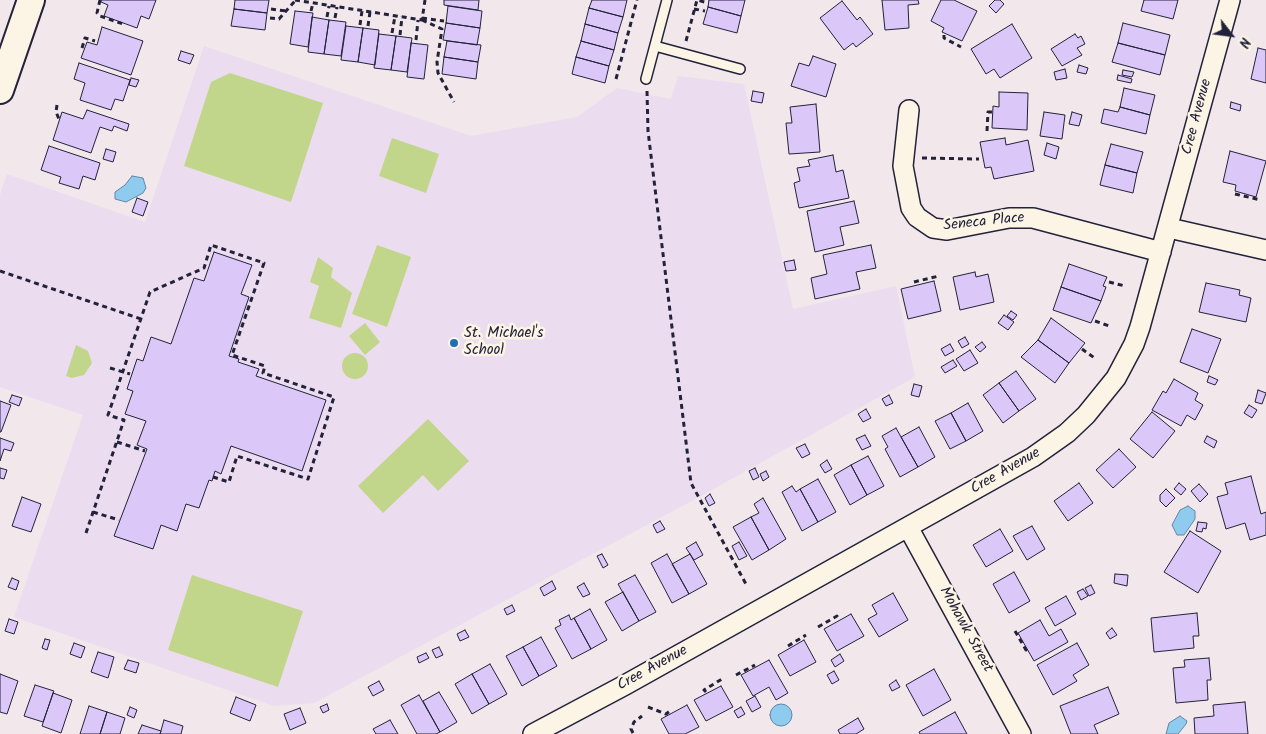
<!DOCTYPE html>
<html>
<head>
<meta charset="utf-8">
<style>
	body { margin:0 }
	#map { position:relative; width:1266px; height:734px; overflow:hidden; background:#f2e7eb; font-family:Kalam,sans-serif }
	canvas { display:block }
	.north { position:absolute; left:1206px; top:10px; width:50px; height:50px; -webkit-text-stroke:4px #fcf5e5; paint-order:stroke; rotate:120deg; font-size:14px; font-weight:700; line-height:20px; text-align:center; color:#22223b }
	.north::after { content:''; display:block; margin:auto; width:18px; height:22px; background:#22223b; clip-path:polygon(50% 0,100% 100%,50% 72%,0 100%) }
</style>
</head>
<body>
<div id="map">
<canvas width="1266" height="734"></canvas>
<div class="north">N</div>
</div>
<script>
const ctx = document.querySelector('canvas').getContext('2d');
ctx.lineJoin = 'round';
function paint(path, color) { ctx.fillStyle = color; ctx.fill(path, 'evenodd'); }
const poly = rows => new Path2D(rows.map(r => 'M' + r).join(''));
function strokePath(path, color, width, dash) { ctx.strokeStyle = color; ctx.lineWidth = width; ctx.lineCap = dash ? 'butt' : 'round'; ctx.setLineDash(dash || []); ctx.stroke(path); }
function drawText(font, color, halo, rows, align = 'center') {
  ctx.font = font + ' Kalam,sans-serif'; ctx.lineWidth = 5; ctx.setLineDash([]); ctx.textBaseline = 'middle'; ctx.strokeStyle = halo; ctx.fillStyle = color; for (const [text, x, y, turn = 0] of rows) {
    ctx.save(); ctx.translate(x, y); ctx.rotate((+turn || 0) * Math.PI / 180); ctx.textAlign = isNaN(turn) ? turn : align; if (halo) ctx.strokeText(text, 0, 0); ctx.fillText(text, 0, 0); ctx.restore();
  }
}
const built = poly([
	[204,46,471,136,577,117,617,88,671,99,678,76,744,84,793,309,896,286,915,377,701,496,314,703,274,706,14,617,83,415,0,387,0,195,7,174,145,222]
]);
const green = poly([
	[230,73,323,103,291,202,184,166,211,82],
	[392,138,439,154,426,193,379,176],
	[377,245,411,257,387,327,352,314],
	[318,257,333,268,331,277,352,293,341,328,309,318,319,286,310,282],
	[365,323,380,342,365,355,349,336],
	[76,345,88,351,92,363,84,375,72,378,66,376],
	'342 366a13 13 0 1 1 26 0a13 13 0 1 1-26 0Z',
	[428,419,469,461,438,491,423,475,383,513,358,486],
	[192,575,303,611,278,687,168,650]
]);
const water = poly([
	[132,176,143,178,146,188,143,193,126,202,115,199,115,192,125,185,132,176],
	[1188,506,1195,511,1195,519,1184,535,1177,535,1172,525,1180,510,1188,506],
	'770 715a11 11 0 1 1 22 0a11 11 0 1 1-22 0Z',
	[1180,716,1187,721,1186,724,1178,734,1166,734,1169,723,1180,716]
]);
const building = poly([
	[101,0,156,0,149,19,141,16,137,28,104,16,108,5,101,2,101,0],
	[235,0,269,0,267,13,234,9,235,0],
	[444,0,479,0,478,10,444,5,444,0],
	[592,0,627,0,623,17,589,8,592,0],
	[709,0,745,0,741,16,708,7,709,0],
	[882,0,918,0,919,4,908,5,909,28,885,30,882,0],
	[941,0,954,0,977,11,962,41,942,32,944,28,931,21,941,0],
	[995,0,1000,0,1004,4,996,13,989,6,995,0],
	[1144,0,1178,0,1173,19,1141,11,1144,0],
	[842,1,857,20,860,17,873,34,856,47,853,43,844,50,820,18,842,1],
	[448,6,482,11,480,28,446,23,448,6],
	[708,7,741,16,737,33,703,24,708,7],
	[589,8,623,17,618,33,585,24,589,8],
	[234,9,267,13,265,30,231,26,234,9],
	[295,11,313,13,308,47,290,44,295,11],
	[312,17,329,20,324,54,308,52,312,17],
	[329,20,346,22,341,56,324,54,329,20],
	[446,23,480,28,477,45,443,40,446,23],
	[1123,23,1170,35,1165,55,1118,43,1123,23],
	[585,24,618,33,614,50,581,41,585,24],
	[1012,24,1032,58,1000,78,994,69,986,74,971,49,1012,24],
	[346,26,363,28,358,62,341,60,346,26],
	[102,27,143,41,131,75,81,58,87,42,97,45,102,27],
	[363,28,379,30,375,65,358,62,363,28],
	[379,34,396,36,391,70,374,68,379,34],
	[1075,34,1078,38,1081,36,1085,44,1077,48,1082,55,1062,66,1051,49,1075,34],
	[396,36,412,38,407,72,391,70,396,36],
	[447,41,481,45,478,62,444,57,447,41],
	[581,41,614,50,609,66,576,57,581,41],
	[411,43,428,45,424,79,407,77,411,43],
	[1118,43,1165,55,1160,75,1112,62,1118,43],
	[1258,48,1266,50,1266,83,1251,79,1258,48],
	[181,51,194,55,190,64,178,60,181,51],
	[813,56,836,64,826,97,791,86,799,63,809,66,813,56],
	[444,57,478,62,476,79,442,74,444,57],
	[576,57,609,66,605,83,572,74,576,57],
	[79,63,130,80,123,101,115,99,111,110,80,100,85,83,74,79,79,63],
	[1079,65,1088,68,1086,74,1077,72,1079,65],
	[1065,69,1067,78,1056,80,1054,72,1065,69],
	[1123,70,1134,72,1132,77,1122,75,1123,70],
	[1118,75,1132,79,1131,83,1117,80,1118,75],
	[131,78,139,80,136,87,129,85,131,78],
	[1124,88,1155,95,1150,115,1120,107,1124,88],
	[753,91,764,93,762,103,751,101,753,91],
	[999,92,1028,93,1027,130,992,128,993,106,999,107,999,92],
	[1231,102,1241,105,1240,111,1230,108,1231,102],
	[816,104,820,152,789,154,786,123,792,123,790,107,816,104],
	[1120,107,1150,115,1146,134,1101,123,1104,109,1118,112,1120,107],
	[87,110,129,124,127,131,114,126,112,131,100,127,91,153,53,140,62,112,83,119,87,110],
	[1044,112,1065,115,1062,139,1040,136,1044,112],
	[1072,112,1082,115,1079,126,1069,124,1072,112],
	[1005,138,1006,145,1028,140,1034,171,994,179,991,167,985,168,980,142,1005,138],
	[1047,143,1059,147,1056,159,1044,155,1047,143],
	[1111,144,1143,152,1137,173,1105,165,1111,144],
	[49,146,100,163,95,180,83,176,79,189,59,183,61,177,41,170,49,146],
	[106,149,116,152,113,162,103,159,106,149],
	[1230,151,1266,161,1256,197,1235,191,1236,185,1223,182,1230,151],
	[833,155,836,172,843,170,849,198,799,208,794,183,800,181,797,168,810,166,808,160,833,155],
	[1105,165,1137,173,1133,193,1100,185,1105,165],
	[137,198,148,202,143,216,132,212,137,198],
	[854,201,859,223,840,227,844,245,815,252,807,211,854,201],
	[871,245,876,268,856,272,860,289,815,299,811,278,827,274,823,255,871,245],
	[214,252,252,265,241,294,249,297,229,356,239,359,238,362,259,369,256,376,326,400,302,471,231,446,221,474,215,471,212,481,209,480,199,508,186,504,177,531,161,525,153,549,114,536,147,449,137,445,146,421,125,414,133,391,127,389,137,359,143,361,151,337,171,344,194,278,204,281,214,252],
	[794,260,796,270,786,271,784,262,794,260],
	[1069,264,1107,277,1103,286,1106,287,1101,301,1061,287,1069,264],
	[975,272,976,277,988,274,994,302,960,310,953,277,975,272],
	[934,281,941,311,908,319,901,289,934,281],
	[1206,283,1240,290,1239,295,1251,298,1246,322,1199,312,1206,283],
	[1061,287,1101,301,1091,323,1053,310,1061,287],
	[1011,311,1017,315,1013,320,1007,316,1011,311],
	[1004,315,1014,322,1008,330,998,323,1004,315],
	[1051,318,1085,343,1069,363,1038,340,1051,318],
	[1192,329,1221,339,1208,373,1180,362,1192,329],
	[965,337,969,344,962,348,958,341,965,337],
	[1038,340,1069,363,1055,383,1021,357,1038,340],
	[982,342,986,347,980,352,975,347,982,342],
	[950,344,954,351,945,356,941,349,950,344],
	[970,350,978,363,964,371,956,359,970,350],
	[953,360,957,366,945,373,941,367,953,360],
	[1016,371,1036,399,1019,411,999,383,1016,371],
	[1209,376,1218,380,1215,385,1207,382,1209,376],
	[1174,379,1198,393,1195,400,1203,405,1195,420,1187,415,1181,426,1152,410,1163,391,1166,393,1174,379],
	[999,383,1019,411,1003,423,983,395,999,383],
	[914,384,922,386,919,397,911,395,914,384],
	[1258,390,1266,393,1262,404,1255,402,1258,390],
	[12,395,22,398,19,406,9,402,12,395],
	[889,395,893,403,886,406,882,399,889,395],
	[0,401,11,405,1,432,0,432,0,401],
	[968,403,983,431,966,441,951,413,968,403],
	[1249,405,1257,410,1252,418,1244,413,1249,405],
	[866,409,871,418,863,422,858,414,866,409],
	[1152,412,1175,431,1153,458,1130,439,1152,412],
	[951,413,966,441,950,449,935,421,951,413],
	[919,427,935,457,918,467,901,437,919,427],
	[896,428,918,467,900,477,885,449,888,447,882,436,896,428],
	[865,435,871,446,862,450,856,439,865,435],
	[1207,436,1217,441,1214,448,1204,442,1207,436],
	[0,438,14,443,11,451,4,449,0,461,0,438],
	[805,444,810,454,802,458,796,448,805,444],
	[1119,449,1136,467,1113,488,1096,470,1119,449],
	[868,456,884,486,867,495,851,465,868,456],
	[827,460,832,469,825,473,820,465,827,460],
	[851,465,867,495,850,505,834,475,851,465],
	[0,468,7,470,4,479,0,478,0,468],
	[755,468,759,477,753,480,749,471,755,468],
	[766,471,769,477,763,481,760,474,766,471],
	[1251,476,1261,514,1266,512,1266,535,1250,540,1245,523,1226,529,1217,497,1228,494,1225,483,1251,476],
	[818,479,836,512,818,522,800,489,818,479],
	[1079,483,1093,503,1068,521,1054,501,1079,483],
	[1179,483,1186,489,1181,495,1174,489,1179,483],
	[1199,484,1208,494,1200,502,1191,491,1199,484],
	[792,486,796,492,800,489,818,522,802,531,782,492,792,486],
	[1166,489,1175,498,1166,507,1160,501,1160,495,1166,489],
	[710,494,715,503,709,506,705,498,710,494],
	[22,497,41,504,31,532,12,526,22,497],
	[763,498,786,539,769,550,751,517,759,513,754,504,763,498],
	[751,517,769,550,752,560,733,527,751,517],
	[660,521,665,529,657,533,653,525,660,521],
	[1198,522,1207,523,1206,529,1203,528,1202,532,1196,531,1198,522],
	[1032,526,1045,549,1027,560,1013,536,1032,526],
	[1000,529,1013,551,986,567,973,545,1000,529],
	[1190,531,1221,551,1198,593,1164,572,1190,531],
	[696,542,703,555,694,560,686,548,696,542],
	[739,542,747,556,739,560,732,546,739,542],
	[602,554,608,565,603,568,597,556,602,554],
	[667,554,689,594,672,603,651,563,667,554],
	[690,554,707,584,689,594,672,564,690,554],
	[1014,572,1030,601,1009,613,993,584,1014,572],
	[1115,574,1128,575,1127,586,1114,583,1115,574],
	[635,575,656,612,639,621,618,584,635,575],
	[12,578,19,581,16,590,8,587,12,578],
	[552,581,556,589,544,596,540,588,552,581],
	[584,583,590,594,583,597,577,587,584,583],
	[1091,585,1095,593,1089,596,1085,588,1091,585],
	[1083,589,1088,596,1081,600,1077,592,1083,589],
	[623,592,639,621,622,631,605,602,623,592],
	[893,593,908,620,879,637,868,619,877,614,872,605,893,593],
	[1066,596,1076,614,1055,626,1045,608,1066,596],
	[512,605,515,611,507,615,504,609,512,605],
	[590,609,607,640,591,649,574,618,590,609],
	[1197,613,1199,636,1193,636,1194,648,1154,652,1151,618,1197,613],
	[851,614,864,636,837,651,824,629,851,614],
	[569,615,571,620,574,618,591,649,572,659,555,628,561,625,559,620,569,615],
	[9,619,18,622,14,634,5,631,9,619],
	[1040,620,1049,636,1061,629,1068,642,1034,661,1018,633,1040,620],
	[1112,628,1117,635,1110,639,1106,633,1112,628],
	[465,630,469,637,460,641,457,634,465,630],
	[541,637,557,666,539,676,523,647,541,637],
	[45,639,50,640,47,650,42,648,45,639],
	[804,640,816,662,790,676,778,655,804,640],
	[74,643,85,647,81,658,70,654,74,643],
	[1077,643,1089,665,1073,675,1077,681,1053,695,1037,665,1077,643],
	[439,647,443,655,436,658,432,650,439,647],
	[523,647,539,676,522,686,506,656,523,647],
	[98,652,114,657,108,678,91,672,98,652],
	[426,653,429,658,419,663,417,657,426,653],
	[840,654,844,661,835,667,831,660,840,654],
	[1209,658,1211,680,1207,680,1208,700,1176,703,1173,668,1185,667,1184,660,1209,658],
	[128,660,139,663,136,673,124,669,128,660],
	[769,660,788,693,776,700,769,687,753,696,741,675,769,660],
	[490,664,507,694,489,704,472,674,490,664],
	[934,669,951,700,923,716,906,685,934,669],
	[834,671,839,680,832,684,827,675,834,671],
	[0,674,18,681,7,714,0,712,0,674],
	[472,674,489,704,472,714,455,684,472,674],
	[896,680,900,687,892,691,889,685,896,680],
	[379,681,384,690,373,696,368,687,379,681],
	[35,685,54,691,43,722,24,716,35,685],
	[721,686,733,707,706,721,694,700,721,686],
	[1108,687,1119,714,1094,725,1098,734,1071,734,1060,706,1108,687],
	[439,692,457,722,440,732,423,701,439,692],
	[53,693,72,700,61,733,42,726,53,693],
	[419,695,440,732,436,734,417,734,401,705,419,695],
	[755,696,761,707,752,712,746,701,755,696],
	[236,697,256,705,250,721,230,713,236,697],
	[1245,702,1248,734,1195,734,1194,718,1214,716,1213,705,1245,702],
	[327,704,329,710,323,713,320,707,327,704],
	[687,705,699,727,685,734,669,734,661,719,687,705],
	[89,706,107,712,100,734,80,734,89,706],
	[130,707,137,710,134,718,127,715,130,707],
	[741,707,745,714,738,718,734,711,741,707],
	[300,708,306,723,290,730,284,714,300,708],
	[107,712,125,718,120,734,100,734,107,712],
	[955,712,967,734,920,734,919,732,955,712],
	[858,718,864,729,856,734,840,734,838,730,858,718],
	[164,720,183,726,181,734,160,734,164,720],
	[390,720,398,734,376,734,373,729,390,720],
	[142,725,161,731,160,734,138,734,142,725]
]);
const path = poly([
	[100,0,97,13,100,16,123,24],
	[295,0,422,20,425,0],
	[271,9,286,11],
	[694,9,705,11],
	[311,11,313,3],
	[327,17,329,6],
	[270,18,279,19,295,1],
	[335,18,337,7],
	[422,18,444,21],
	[422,20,442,29,437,62,438,73,454,102],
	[360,25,362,11],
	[368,26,370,12],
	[392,33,395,16],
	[400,35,402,17],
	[944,35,944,38,961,47],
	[416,40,418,20],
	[686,41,697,0,708,3],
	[82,48,85,38,95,41],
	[616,79,637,0],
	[647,91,648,131,691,483,747,586],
	[57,105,56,112,59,119],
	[987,131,988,112,993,112],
	[922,158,979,159],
	[1235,194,1261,200],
	[0,271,141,319],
	[914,282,939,276],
	[1109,282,1125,286],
	[1095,321,1112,327],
	[1082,349,1096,359],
	[110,368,130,374],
	[117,442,145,451],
	[93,512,119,520],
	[86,533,124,420,108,415,150,292,204,268,211,245,264,263,232,355,265,366,263,373,334,397,308,479,237,456,229,482,213,477],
	[818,627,837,616,838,619],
	[1015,631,1026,650,1029,649],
	[788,646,806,635],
	[736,675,755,665],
	[706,692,704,690,722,679],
	[648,707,666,714,670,711],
	[633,733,631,729,634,722,642,716]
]);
const service = poly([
	[655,46,740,69],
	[646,79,667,0]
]);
const minor = poly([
	[909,110,903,166,911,208,917,217,933,228,947,230,1009,218,1033,218,1161,252],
	[1169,228,1266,250],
	[908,527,1021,734],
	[533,734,625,685,1033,457,1067,433,1086,415,1116,378,1134,344,1140,327,1230,0]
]);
const secondary = poly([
	[0,90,31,0]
]);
const markers = [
	[454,343,5,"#1f6fb2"]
];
const streetNames = [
	["Cree Avenue",1198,117,-75],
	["Seneca Place",984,223,-6],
	["Cree Avenue",1006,472,-30],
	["Mohawk Street",965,630,61],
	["Cree Avenue",653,669,-29]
];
const poiNames = [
	["St. Michael's",464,334],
	["School",464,351]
];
paint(built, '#ebddef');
paint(green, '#c2d68b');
paint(water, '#8ecbee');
strokePath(water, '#6387a6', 1);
paint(building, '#dbc7f8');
strokePath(building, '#22223b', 1);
strokePath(service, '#22223b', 12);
strokePath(minor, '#22223b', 22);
strokePath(secondary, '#22223b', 30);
strokePath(path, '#22223b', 3, [5, 4]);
strokePath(service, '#fcf5e5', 9);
strokePath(minor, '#fcf5e5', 19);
strokePath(secondary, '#fcf5e5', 26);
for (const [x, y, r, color] of markers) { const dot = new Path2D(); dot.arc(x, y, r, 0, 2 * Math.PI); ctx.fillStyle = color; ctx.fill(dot); strokePath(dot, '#fcf5e5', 2); }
drawText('15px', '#22223b', '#fcf5e5', streetNames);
drawText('15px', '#22223b', '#fcf5e5', poiNames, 'left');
</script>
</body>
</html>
